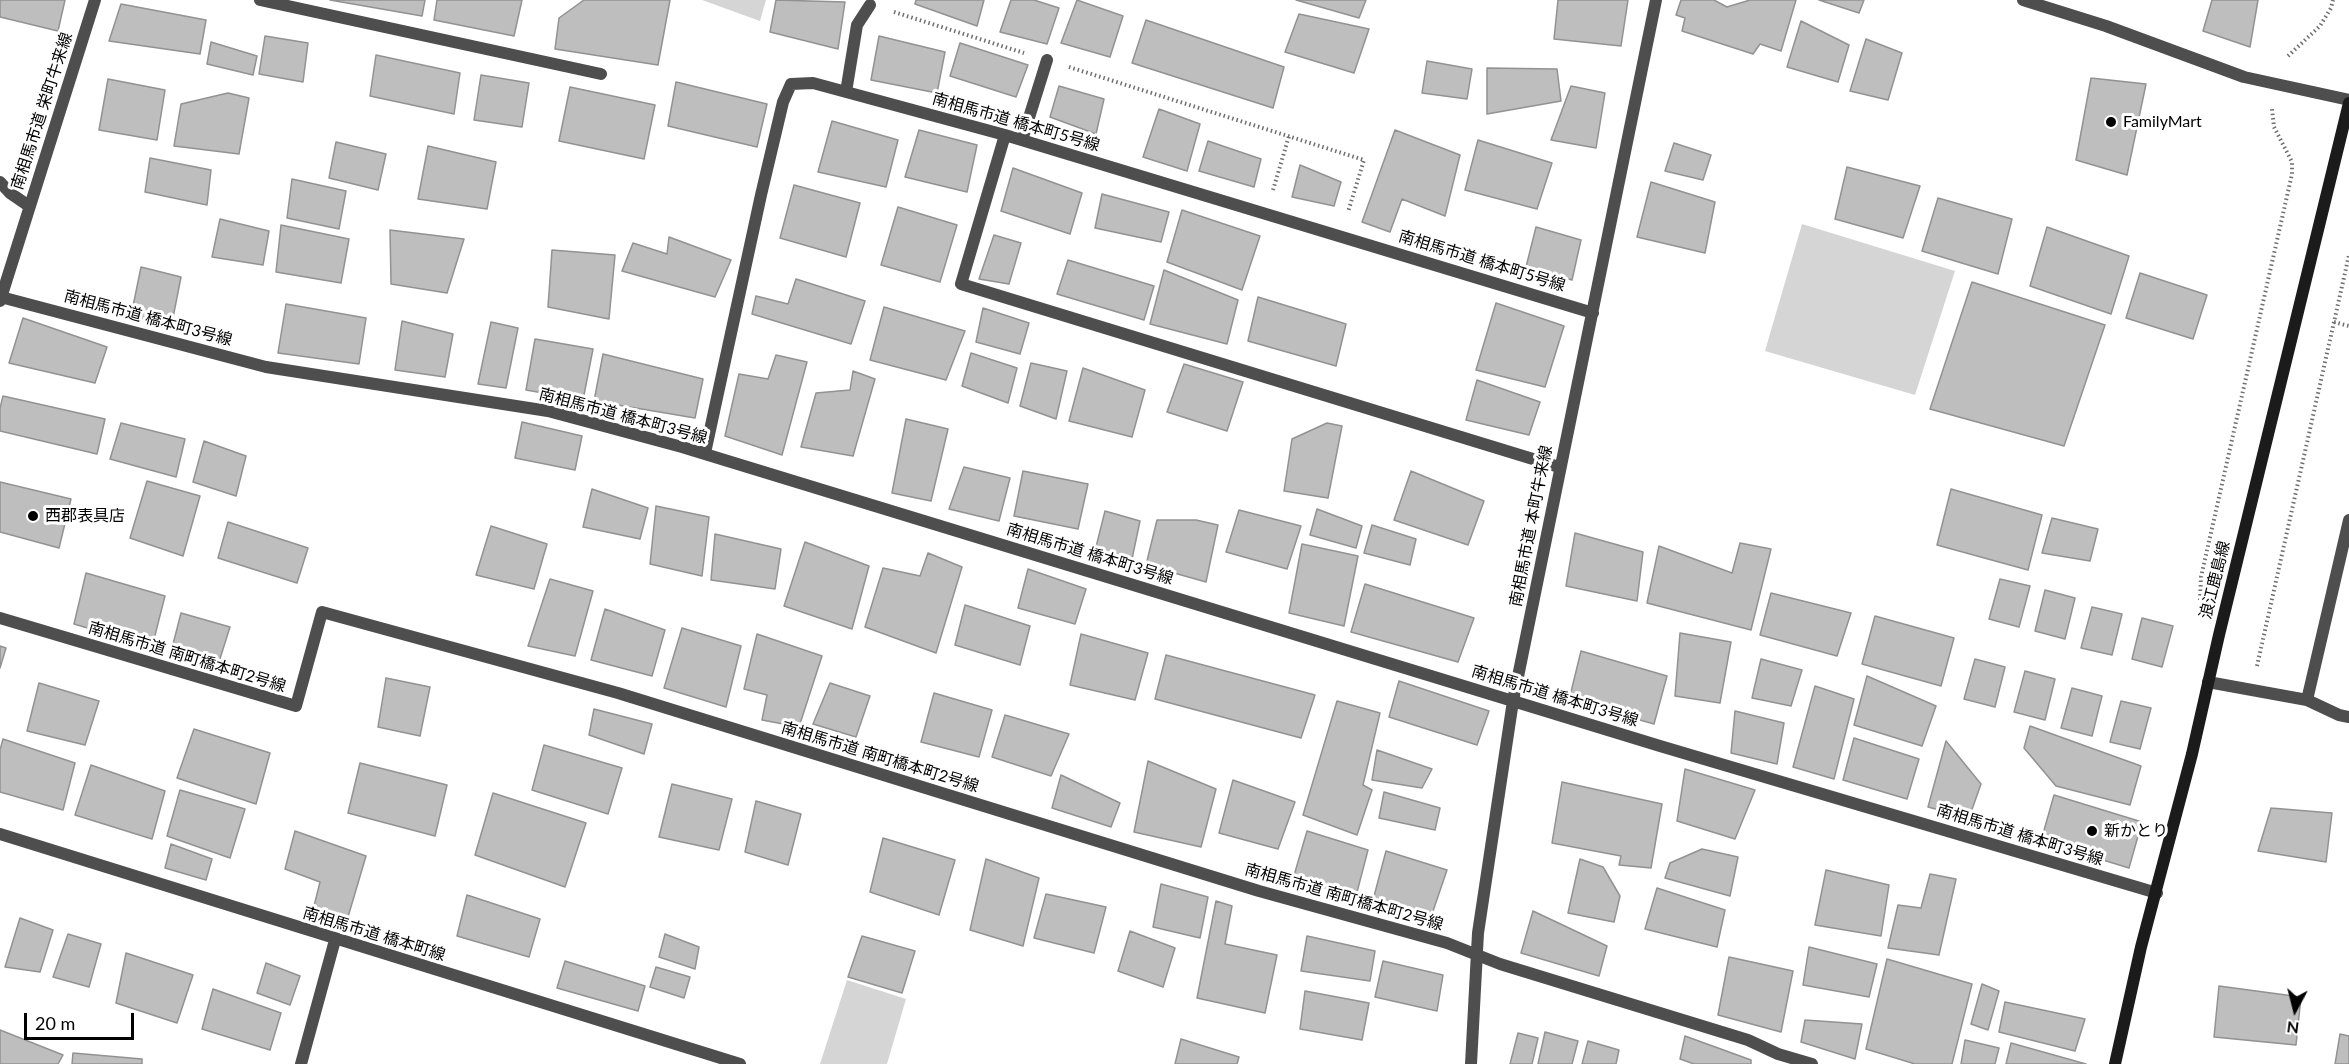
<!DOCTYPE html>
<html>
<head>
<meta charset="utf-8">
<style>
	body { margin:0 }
	#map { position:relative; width:2349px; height:1064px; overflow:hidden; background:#fff; font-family:Lato,sans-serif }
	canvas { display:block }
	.north { position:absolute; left:2265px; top:980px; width:60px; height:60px; -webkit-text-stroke:4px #fff; paint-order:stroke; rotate:187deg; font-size:16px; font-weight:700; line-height:24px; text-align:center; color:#000 }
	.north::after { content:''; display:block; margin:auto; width:21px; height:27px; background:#000; clip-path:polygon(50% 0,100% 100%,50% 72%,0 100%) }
	.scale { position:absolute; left:24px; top:1013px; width:110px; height:27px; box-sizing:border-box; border:3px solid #000; border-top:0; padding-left:8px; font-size:18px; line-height:21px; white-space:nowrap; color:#000; -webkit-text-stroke:4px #fff; paint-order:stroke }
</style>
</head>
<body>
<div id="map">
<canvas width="2349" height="1064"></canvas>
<div class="north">N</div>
<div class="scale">20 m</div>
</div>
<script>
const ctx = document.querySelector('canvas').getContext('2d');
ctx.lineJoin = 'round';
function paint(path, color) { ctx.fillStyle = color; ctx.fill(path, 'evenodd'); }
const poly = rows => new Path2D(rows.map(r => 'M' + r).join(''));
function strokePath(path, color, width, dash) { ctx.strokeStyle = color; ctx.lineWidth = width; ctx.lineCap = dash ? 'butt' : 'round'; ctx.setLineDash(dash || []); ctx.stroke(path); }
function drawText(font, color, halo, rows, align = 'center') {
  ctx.font = font + ' Lato,"Noto Sans JP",sans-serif'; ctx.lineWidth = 6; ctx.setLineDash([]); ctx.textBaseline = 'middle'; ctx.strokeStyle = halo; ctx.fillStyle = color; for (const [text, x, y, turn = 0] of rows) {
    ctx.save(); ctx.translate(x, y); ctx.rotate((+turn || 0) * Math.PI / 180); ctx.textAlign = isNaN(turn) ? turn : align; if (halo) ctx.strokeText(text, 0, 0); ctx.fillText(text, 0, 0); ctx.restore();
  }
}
const green = poly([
	[702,0,766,0,760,21],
	[1802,224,1955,271,1915,395,1765,351],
	[847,980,906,999,887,1064,820,1064]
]);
const building = poly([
	[0,0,65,0,58,31,0,17,0,0],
	[330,0,425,0,422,16,330,0],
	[437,0,522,0,514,36,434,20,437,0],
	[584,0,670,0,658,65,555,49,559,18,584,0],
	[776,0,845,2,838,49,770,32,776,0],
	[916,0,984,0,977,26,915,4,916,0],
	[1011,0,1034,0,1059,8,1047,44,1000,32,1011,0],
	[1077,0,1123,16,1110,57,1061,43,1077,0],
	[1296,0,1366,0,1359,18,1296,0],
	[1558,0,1628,0,1621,46,1554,39,1558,0],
	[1681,0,1714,0,1727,7,1750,0,1796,0,1781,51,1760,44,1753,54,1682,31,1685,18,1676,15,1681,0],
	[1819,0,1864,0,1859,13,1819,0],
	[2212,0,2258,0,2250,47,2203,31,2212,0],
	[121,4,206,20,200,54,109,41,121,4],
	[1299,14,1369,29,1354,73,1285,52,1299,14],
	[1146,20,1284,67,1273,108,1132,63,1146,20],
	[1801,21,1849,45,1838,82,1787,67,1801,21],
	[265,36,308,43,303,82,259,74,265,36],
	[879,36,945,52,937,93,871,80,879,36],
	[1866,39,1902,53,1888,100,1850,91,1866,39],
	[211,42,257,56,253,75,207,64,211,42],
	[960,43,1028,65,1016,97,950,76,960,43],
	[376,55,460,73,454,114,370,96,376,55],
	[1427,61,1472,69,1467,99,1422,93,1427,61],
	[1487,68,1557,69,1561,101,1487,114,1487,68],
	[481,75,529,83,522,127,474,120,481,75],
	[2091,78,2146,84,2127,175,2076,160,2091,78],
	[108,79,165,90,157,140,99,130,108,79],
	[676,82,767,104,757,147,668,126,676,82],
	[1059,86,1104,99,1096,134,1050,117,1059,86],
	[1571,86,1605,93,1596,148,1551,140,1571,86],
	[570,87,655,105,644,159,559,141,570,87],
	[228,93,249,98,239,154,174,146,181,104,228,93],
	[1159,109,1200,124,1187,171,1143,157,1159,109],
	[832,121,898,140,886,187,818,172,832,121],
	[919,130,977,145,967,192,905,177,919,130],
	[1395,130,1460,155,1445,216,1402,199,1390,232,1362,222,1395,130],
	[1478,140,1552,163,1537,209,1465,190,1478,140],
	[1208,141,1261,159,1254,187,1199,171,1208,141],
	[336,142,386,154,378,190,329,178,336,142],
	[1674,143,1711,155,1703,180,1665,171,1674,143],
	[428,146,496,162,487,209,418,199,428,146],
	[150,158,211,170,207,205,145,192,150,158],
	[1300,165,1341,182,1334,206,1292,197,1300,165],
	[1847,167,1920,186,1903,238,1835,219,1847,167],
	[1013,168,1082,193,1070,234,1001,211,1013,168],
	[292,179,346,191,339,229,287,218,292,179],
	[1651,182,1715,202,1705,253,1637,237,1651,182],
	[794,185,860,203,846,257,780,238,794,185],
	[1102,194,1169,212,1161,242,1095,228,1102,194],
	[1938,198,2012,219,1998,274,1922,251,1938,198],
	[898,207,957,225,940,282,881,265,898,207],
	[1182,210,1260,236,1242,290,1167,262,1182,210],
	[220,219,269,231,263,265,212,257,220,219],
	[281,225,349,239,341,283,276,272,281,225],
	[1536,227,1581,240,1572,280,1526,267,1536,227],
	[2047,227,2129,256,2111,314,2030,286,2047,227],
	[390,230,464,239,447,293,391,284,390,230],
	[994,235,1021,243,1009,284,979,279,994,235],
	[669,237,731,260,715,297,622,271,633,243,667,254,669,237],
	[552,250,615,255,609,319,548,307,552,250],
	[1068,260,1154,286,1144,320,1057,294,1068,260],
	[141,267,181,277,171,328,131,316,141,267],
	[1164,270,1238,300,1227,344,1150,324,1164,270],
	[2140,273,2207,295,2193,339,2126,318,2140,273],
	[796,279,865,301,851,344,752,314,756,296,788,304,796,279],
	[1972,282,2105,325,2064,446,1930,409,1972,282],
	[1258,297,1346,324,1336,366,1248,341,1258,297],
	[1496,303,1564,326,1545,387,1476,370,1496,303],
	[286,304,366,318,359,364,278,353,286,304],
	[884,307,965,331,946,380,870,360,884,307],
	[983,308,1029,323,1020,354,976,342,983,308],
	[23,318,107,347,95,383,9,363,23,318],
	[402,321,453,334,445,377,395,370,402,321],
	[491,322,518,328,506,388,478,384,491,322],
	[535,339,593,349,583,400,526,390,535,339],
	[971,353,1017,368,1008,403,962,386,971,353],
	[603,354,703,379,695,418,594,401,603,354],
	[776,355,807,362,782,455,725,436,739,374,768,379,776,355],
	[1031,363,1067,371,1056,419,1020,406,1031,363],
	[1184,364,1243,382,1227,431,1167,412,1184,364],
	[1083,368,1145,390,1132,437,1069,421,1083,368],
	[853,371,875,379,853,456,801,447,816,393,850,390,853,371],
	[1477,380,1540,402,1529,435,1466,420,1477,380],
	[3,396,105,419,97,454,0,431,0,408,3,396],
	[906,419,948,429,931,501,892,493,906,419],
	[522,422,582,436,575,470,515,458,522,422],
	[121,423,185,439,176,477,110,459,121,423],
	[1327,423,1342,426,1328,498,1284,491,1292,439,1327,423],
	[204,441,246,456,236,496,193,482,204,441],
	[964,467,1010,478,999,521,949,509,964,467],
	[1023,471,1088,484,1078,529,1014,516,1023,471],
	[1411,471,1484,501,1468,545,1394,520,1411,471],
	[147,481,200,496,183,556,130,538,147,481],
	[0,482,71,499,59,548,0,532,0,482],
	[592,489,648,508,640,539,583,527,592,489],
	[1951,489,2042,515,2028,570,1937,545,1951,489],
	[656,506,709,517,702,576,650,564,656,506],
	[1317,509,1362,526,1356,548,1310,535,1317,509],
	[1239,510,1301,526,1287,569,1226,552,1239,510],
	[1105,511,1140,521,1132,559,1095,551,1105,511],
	[2052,518,2098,529,2090,561,2042,553,2052,518],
	[1157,520,1196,520,1218,525,1206,582,1146,565,1157,520],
	[228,522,308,548,297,583,218,558,228,522],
	[1372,525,1416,539,1410,565,1364,553,1372,525],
	[491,526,547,544,534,589,476,575,491,526],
	[1575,533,1643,552,1637,601,1566,586,1575,533],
	[715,534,781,549,775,589,711,580,715,534],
	[805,542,869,566,852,629,784,606,805,542],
	[1740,543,1771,549,1751,630,1647,603,1659,546,1732,573,1740,543],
	[1302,544,1358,556,1344,626,1289,613,1302,544],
	[928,553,962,567,936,653,865,627,883,568,920,576,928,553],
	[1028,569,1086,589,1075,624,1018,608,1028,569],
	[86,573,165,596,152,647,74,624,86,573],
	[550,579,593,591,575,656,528,646,550,579],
	[2000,579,2030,586,2019,627,1989,619,2000,579],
	[1365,584,1474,618,1458,662,1351,632,1365,584],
	[2045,590,2075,598,2065,639,2035,631,2045,590],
	[1771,593,1851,613,1837,656,1760,635,1771,593],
	[965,605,1030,626,1020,665,955,645,965,605],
	[2092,607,2122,614,2112,655,2081,648,2092,607],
	[605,609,665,630,652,676,591,660,605,609],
	[181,613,230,627,218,665,171,652,181,613],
	[1875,616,1954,638,1941,686,1862,664,1875,616],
	[2142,618,2173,626,2162,667,2132,659,2142,618],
	[682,628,741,646,726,707,664,688,682,628],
	[1680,633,1731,642,1720,703,1675,696,1680,633],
	[757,634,822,656,799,727,762,720,767,695,744,689,757,634],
	[1081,634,1148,653,1135,700,1070,685,1081,634],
	[0,646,6,648,0,668,0,646],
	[1581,651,1667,676,1654,724,1569,700,1581,651],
	[1166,655,1315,695,1301,738,1155,699,1166,655],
	[1761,659,1802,670,1791,706,1752,698,1761,659],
	[1975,659,2005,667,1995,707,1964,699,1975,659],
	[2025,671,2055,679,2045,720,2014,712,2025,671],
	[1867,676,1936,706,1922,746,1854,725,1867,676],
	[386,678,430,687,420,736,378,727,386,678],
	[1399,681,1489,711,1477,745,1389,717,1399,681],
	[39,683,99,701,85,745,27,731,39,683],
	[830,683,870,696,856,737,813,724,830,683],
	[1815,686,1854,699,1834,779,1793,767,1815,686],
	[2072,688,2102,696,2092,736,2061,728,2072,688],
	[934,693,992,710,979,757,921,742,934,693],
	[1337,701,1380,713,1363,785,1372,790,1357,835,1303,815,1337,701],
	[2121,701,2151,708,2140,749,2110,742,2121,701],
	[594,709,652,724,644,754,589,735,594,709],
	[1735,711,1784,723,1777,764,1731,753,1735,711],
	[1005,715,1069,734,1051,776,992,757,1005,715],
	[2030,726,2141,766,2130,805,2056,786,2024,748,2030,726],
	[194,729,270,753,256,804,177,778,194,729],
	[1854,738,1919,759,1907,799,1843,780,1854,738],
	[3,739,75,763,63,810,0,792,0,750,3,739],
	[1946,741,1981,784,1969,818,1928,807,1946,741],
	[544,745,622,768,608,814,532,790,544,745],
	[1377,750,1432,769,1422,788,1372,780,1377,750],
	[1148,761,1216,789,1201,847,1134,832,1148,761],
	[360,763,447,785,435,836,348,813,360,763],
	[91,765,165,791,152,839,75,815,91,765],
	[1685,769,1755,790,1735,839,1677,821,1685,769],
	[1061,775,1120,803,1111,827,1052,808,1061,775],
	[1233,780,1295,802,1278,849,1219,833,1233,780],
	[1562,782,1662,804,1651,868,1619,865,1621,856,1552,843,1562,782],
	[672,784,732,799,719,850,659,837,672,784],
	[180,790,245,809,230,858,167,836,180,790],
	[1384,792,1440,808,1435,830,1379,818,1384,792],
	[493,793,586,823,565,887,475,855,493,793],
	[2054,795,2142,822,2129,868,2041,841,2054,795],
	[756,801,801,814,788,865,745,852,756,801],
	[2271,808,2332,813,2326,862,2258,851,2271,808],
	[295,831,366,856,348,917,314,906,320,882,285,869,295,831],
	[1307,831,1368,850,1356,896,1293,879,1307,831],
	[883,838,955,860,939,915,870,892,883,838],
	[171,844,212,859,206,880,165,868,171,844],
	[1702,849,1738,857,1730,896,1665,878,1670,863,1702,849],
	[1386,851,1447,870,1431,917,1373,900,1386,851],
	[986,859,1039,878,1023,946,970,930,986,859],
	[1580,859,1603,867,1620,896,1614,922,1568,913,1580,859],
	[1826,870,1889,885,1881,936,1815,925,1826,870],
	[1930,874,1956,879,1939,955,1888,948,1898,905,1921,908,1930,874],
	[1161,884,1208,897,1200,938,1153,927,1161,884],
	[1657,888,1725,910,1717,947,1645,929,1657,888],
	[1046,894,1106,907,1094,953,1034,938,1046,894],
	[467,895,540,919,529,957,457,936,467,895],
	[1216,901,1232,906,1225,944,1277,955,1265,1013,1197,998,1216,901],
	[1533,911,1607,946,1599,976,1521,953,1533,911],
	[20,918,53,930,40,972,5,967,20,918],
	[1130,931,1175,948,1163,987,1118,971,1130,931],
	[68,934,101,944,89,987,53,977,68,934],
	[665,934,699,947,695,969,659,957,665,934],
	[862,936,915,951,902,993,848,977,862,936],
	[1307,936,1375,951,1370,981,1301,971,1307,936],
	[1809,947,1877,964,1869,997,1803,985,1809,947],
	[126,953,193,975,177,1023,116,1003,126,953],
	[1729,957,1793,971,1781,1032,1718,1015,1729,957],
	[1887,959,1972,984,1952,1064,1915,1064,1866,1049,1887,959],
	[565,961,645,986,638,1011,557,988,565,961],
	[1383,961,1443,975,1437,1011,1375,997,1383,961],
	[266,963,300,976,290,1005,257,993,266,963],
	[656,967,690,977,684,998,650,987,656,967],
	[1982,984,1999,991,1988,1030,1971,1024,1982,984],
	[2219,986,2301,997,2296,1045,2214,1037,2219,986],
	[213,989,281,1013,270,1050,202,1029,213,989],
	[1305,991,1369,1003,1362,1040,1300,1029,1305,991],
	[2005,1002,2085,1019,2075,1051,1999,1032,2005,1002],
	[1805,1020,1862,1024,1855,1059,1801,1042,1805,1020],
	[0,1030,63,1055,58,1064,0,1064,0,1030],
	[1545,1032,1578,1041,1572,1064,1538,1064,1545,1032],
	[1518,1033,1538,1038,1532,1064,1510,1064,1518,1033],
	[2340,1034,2349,1036,2349,1064,2335,1064,2340,1034],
	[1685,1036,1751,1060,1751,1064,1694,1064,1680,1059,1685,1036],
	[1181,1039,1239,1057,1237,1064,1175,1064,1181,1039],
	[1965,1040,1999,1048,1995,1064,1961,1064,1965,1040],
	[1588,1041,1619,1050,1616,1064,1582,1064,1588,1041],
	[2011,1043,2086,1064,2006,1064,2011,1043],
	[73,1053,142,1059,142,1064,72,1064,73,1053]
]);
const path = poly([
	[894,12,1024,53],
	[2288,56,2320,26,2331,8,2333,0],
	[1069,67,1364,160,1348,212],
	[1273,190,1289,136],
	[2334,322,2349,326],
	[2200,600,2201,577,2292,174,2292,162,2274,127,2272,109],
	[2257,666,2349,255]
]);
const service = poly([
	[2208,682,2307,700,2339,715,2349,717],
	[2307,700,2349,520]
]);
const minor = poly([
	[260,0,601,74],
	[2023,0,2106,26,2244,77,2349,100],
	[846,92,857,25,870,5],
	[1005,135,961,284,1559,467],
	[1022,140,1047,60],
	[0,182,10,193,29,206],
	[1,297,266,367,548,411,682,447,1660,746,2157,893],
	[705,453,761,195,783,102,791,84,813,83,1005,135,1593,313],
	[0,618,296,706,322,612,618,693,1259,891,1447,943,1500,964,1748,1040,1778,1054,1812,1064],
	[0,834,740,1064],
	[301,1064,335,940],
	[1471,1064,1478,933,1513,701,1656,0]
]);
const tertiary = poly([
	[0,301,95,0]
]);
const secondary = poly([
	[2115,1064,2141,947,2192,754,2219,635,2349,103]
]);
const markers = [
	[2111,122,6,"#000"],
	[33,516,6,"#000"],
	[2092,831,6,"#000"]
];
const streetNames = [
	["南相馬市道 栄町牛来線",42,111,-72],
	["南相馬市道 橋本町5号線",1016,122,16],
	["南相馬市道 橋本町5号線",1482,261,17],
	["南相馬市道 橋本町3号線",148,318,15],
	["南相馬市道 橋本町3号線",623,416,15],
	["南相馬市道 本町牛来線",1531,526,-79],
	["南相馬市道 橋本町3号線",1090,554,17],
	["浪江鹿島線",2215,580,-76],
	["南相馬市道 南町橋本町2号線",187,657,17],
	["南相馬市道 橋本町3号線",1555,696,17],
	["南相馬市道 南町橋本町2号線",880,757,17],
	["南相馬市道 橋本町3号線",2020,835,17],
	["南相馬市道 南町橋本町2号線",1344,897,16],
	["南相馬市道 橋本町線",374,934,17]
];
const poiNames = [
	["FamilyMart",2123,122],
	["西郡表具店",45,516],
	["新かとり",2104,831]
];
paint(green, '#d5d5d5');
paint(building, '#bebebe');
strokePath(building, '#929292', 1.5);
strokePath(path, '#707070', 4, [1.5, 3]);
strokePath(service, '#4e4e4e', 12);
strokePath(minor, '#4e4e4e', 12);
strokePath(tertiary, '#4e4e4e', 12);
strokePath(secondary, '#1b1b1b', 12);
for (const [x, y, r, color] of markers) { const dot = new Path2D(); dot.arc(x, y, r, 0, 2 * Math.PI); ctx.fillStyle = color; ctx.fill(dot); strokePath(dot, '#fff', 2); }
drawText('16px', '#000', '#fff', streetNames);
drawText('16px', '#000', '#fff', poiNames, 'left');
</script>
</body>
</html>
